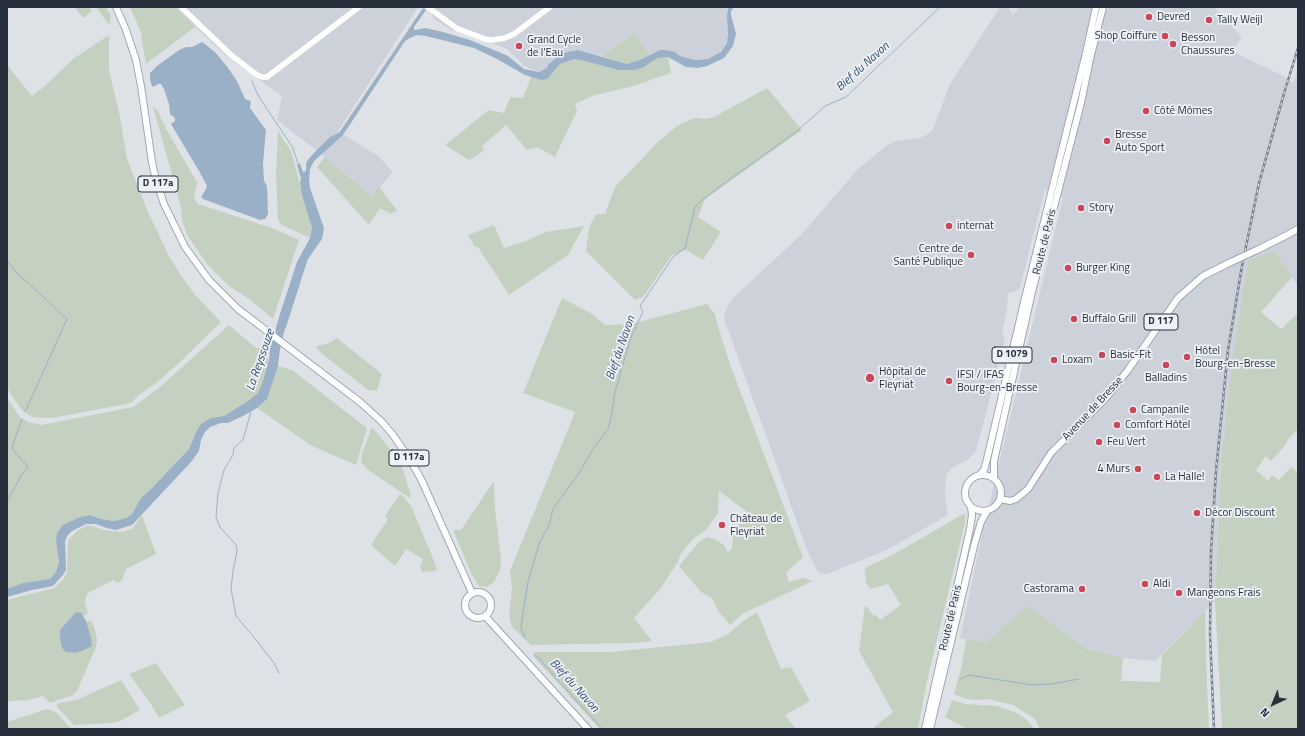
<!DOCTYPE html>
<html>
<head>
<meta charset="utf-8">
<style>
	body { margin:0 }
	#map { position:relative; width:1305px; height:736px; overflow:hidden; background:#dee2e7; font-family:"Titillium Web",sans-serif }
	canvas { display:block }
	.frame { position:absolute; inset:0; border:8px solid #28303e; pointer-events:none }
	.north { position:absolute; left:1253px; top:684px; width:40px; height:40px; -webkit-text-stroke:3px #eef1f5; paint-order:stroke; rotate:224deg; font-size:11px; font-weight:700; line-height:16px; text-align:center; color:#28303e }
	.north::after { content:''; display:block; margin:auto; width:14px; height:18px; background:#28303e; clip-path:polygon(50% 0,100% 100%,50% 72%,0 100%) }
</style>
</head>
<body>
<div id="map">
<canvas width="1305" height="736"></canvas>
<div class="frame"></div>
<div class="north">N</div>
</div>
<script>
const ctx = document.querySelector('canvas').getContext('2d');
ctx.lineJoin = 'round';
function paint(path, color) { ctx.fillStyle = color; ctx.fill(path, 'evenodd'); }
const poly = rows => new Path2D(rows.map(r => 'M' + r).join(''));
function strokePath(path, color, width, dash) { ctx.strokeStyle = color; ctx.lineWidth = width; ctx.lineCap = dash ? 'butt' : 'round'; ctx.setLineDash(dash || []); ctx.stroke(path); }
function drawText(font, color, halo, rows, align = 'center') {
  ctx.font = font + ' "Titillium Web",sans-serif'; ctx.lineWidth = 3.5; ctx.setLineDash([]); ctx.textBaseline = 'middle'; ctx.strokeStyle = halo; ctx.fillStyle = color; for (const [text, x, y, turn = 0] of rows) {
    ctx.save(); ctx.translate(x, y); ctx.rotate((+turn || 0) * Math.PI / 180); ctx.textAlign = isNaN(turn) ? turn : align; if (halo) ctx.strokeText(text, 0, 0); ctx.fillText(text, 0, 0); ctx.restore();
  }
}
const built = poly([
	[176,7,418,7,338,131,378,156,393,172,372,196,325,157,277,120,282,96,225,55,195,27],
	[422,7,727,7,728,39,725,47,717,55,708,59,695,60,680,56,675,52,655,52,650,55,634,33,602,56,578,50,563,53,544,70,539,72,524,66,507,49,458,31,452,31,433,18,431,12],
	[1000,7,1008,7,1013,15,1020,7,1103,7,1108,10,1109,7,1214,7,1242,37,1233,50,1236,53,1285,77,1293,83,1298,70,1298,286,1274,252,1221,467,1215,601,1155,661,1123,658,1087,649,1028,606,986,642,960,638,983,530,1063,197,1045,189,1020,288,1014,292,1008,293,1007,310,1002,334,1005,338,985,417,976,451,969,459,952,468,946,475,945,498,948,513,946,516,887,550,827,574,821,574,817,570,807,550,726,324,724,316,727,307,733,298,801,235,857,170,886,146,896,141,920,138,928,134,933,129,950,84]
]);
const green = poly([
	[75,7,89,7,92,11,83,18],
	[96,7,106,7,111,16,109,25],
	[130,7,176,7,195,27,146,64,143,47,141,32],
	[634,33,650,55,642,59,627,64,602,56],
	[109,35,109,70,119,112,127,159,148,212,169,256,180,274,196,296,221,322,178,364,156,383,139,395,131,403,53,418,32,417,21,409,7,388,7,65,32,96,45,86,73,59],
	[668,57,671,73,633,86,592,96,575,104,577,111,555,157,537,147,527,150,506,125,481,147,485,150,469,160,445,145,489,110,504,113,510,97,523,98,531,77,541,80,553,72,560,64,574,59,581,60,594,63,644,67,651,62,658,58],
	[767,88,802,130,705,199,698,217,721,232,703,260,686,250,672,255,643,297,635,300,586,251,589,227,596,214,605,214,615,187,659,141,677,126,694,118,707,119,714,117],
	[153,107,158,111,166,129,197,182,194,198,198,204,272,228,299,240,273,319,249,299,229,286,207,264,187,235,182,220,181,207],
	[278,131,291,151,312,228,310,238,282,225,278,220,276,175],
	[325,157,372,196,379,187,397,210,391,214,380,208,369,225,317,167],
	[494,225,504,248,526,241,546,232,584,226,568,255,509,295,478,247,475,247,468,235],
	[1274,252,1292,277,1261,312,1281,329,1298,313,1298,429,1289,438,1283,448,1271,461,1266,456,1256,470,1268,481,1272,475,1279,480,1291,467,1297,472,1298,471,1298,729,1222,729,1215,601,1221,467,1233,358,1248,261],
	[562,298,592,314,605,325,631,324,707,304,715,314,719,330,731,367,803,557,786,573,789,582,803,578,813,581,742,614,730,625,719,612,712,598,701,592,679,566,693,549,700,541,707,537,714,539,724,545,728,552,732,549,733,535,736,527,743,521,747,512,719,491,718,513,707,529,692,540,680,555,678,562,660,589,634,618,652,641,635,643,531,645,512,627,509,616,512,588,510,571,575,412,523,393],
	[229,325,256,348,261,348,263,354,269,360,262,384,258,393,248,401,230,412,224,416,211,418,197,430,189,449,151,489,141,498,132,514,126,518,115,521,101,519,90,515,63,525,57,533,56,541,59,562,57,572,51,578,43,580,23,583,7,589,7,398,20,417,28,422,41,425,133,407,160,387],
	[337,338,382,374,377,391,368,390,320,352,316,346,327,344],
	[278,366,292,370,367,428,356,465,312,446,257,408,267,399],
	[373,428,390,449,403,469,411,496,410,498,368,470,363,465,361,461,362,454,371,429],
	[494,481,495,509,501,560,500,571,494,582,487,587,479,586,471,573,453,530,461,530],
	[400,494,405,498,411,506,435,563,437,570,436,571,422,572,420,566,423,559,406,549,395,566,371,545,388,519,385,516],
	[965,513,965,523,927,681,918,729,872,729,893,712,859,651,865,605,874,616,876,615,880,620,901,605,888,584,870,589,866,583,865,568,896,553],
	[142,515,156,554,126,569,122,580,118,583,113,580,88,593,86,596,85,603,88,613,84,616,81,612,62,648,66,652,75,653,91,637,86,621,92,621,96,634,97,640,96,647,77,691,73,695,50,703,43,696,25,701,19,700,7,702,7,600,54,588,63,580,67,572,68,540,77,531,88,525,104,530,121,532,132,529],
	[1028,606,1087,649,1123,658,1121,681,1160,682,1162,655,1205,611,1207,684,1209,729,1040,729,1035,719,1013,705,987,699,976,700,966,699,954,694,962,665,966,639,986,642],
	[757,612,781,669,791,667,810,701,785,715,796,729,600,729,533,656,536,652,611,652,711,642,728,634,743,621],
	[156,663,185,705,159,718,151,704,129,674],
	[121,680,140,710,120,721,113,723,74,725,57,707,57,704,59,703,76,700],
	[952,700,966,704,997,706,1014,712,1023,717,1029,722,1034,729,967,729,945,717],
	[47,709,53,711,58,714,71,729,7,729,7,722]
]);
const water = poly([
	[728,7,734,7,731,11,731,15,736,34,733,46,724,58,707,66,698,68,686,67,668,57,658,58,651,62,644,67,635,70,619,70,581,60,574,59,560,64,547,79,541,80,525,75,497,59,474,48,426,36,417,35,410,38,405,41,347,129,342,136,314,161,310,169,309,180,310,188,324,228,322,239,308,259,303,274,287,324,284,332,280,349,278,366,267,399,257,408,243,416,228,423,221,423,210,427,205,432,201,440,199,451,191,462,132,525,116,530,107,528,96,524,86,524,72,531,67,536,65,542,66,570,63,575,53,586,32,590,7,597,7,589,23,583,43,580,51,578,56,572,59,562,56,541,57,533,63,525,78,518,90,515,101,519,115,521,126,518,132,514,141,498,151,489,189,449,197,430,201,424,211,418,224,416,230,412,248,401,258,393,262,384,269,360,270,349,279,317,297,262,310,238,312,228,302,195,300,182,301,179,297,165,300,163,303,172,306,171,306,165,307,161,312,155,330,137,339,133,423,8,426,10,414,27,414,29,415,30,425,28,443,32,470,40,508,56,524,69,539,72,547,68,548,65,558,56,563,53,578,50,627,64,642,59,660,50,665,50,675,52,680,56,695,60,708,59,721,52,727,43,728,34,727,16],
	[202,42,205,44,217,54,228,68,237,81,245,99,251,101,250,108,266,130,263,163,264,181,267,186,268,214,265,219,260,220,203,199,201,197,206,189,207,186,199,171,171,124,175,121,175,118,170,114,169,104,164,89,161,84,158,84,153,87,151,84,150,78,150,73,157,66,179,50,186,47,192,47],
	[81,612,86,621,91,637,92,646,84,650,75,653,66,652,62,648,60,638,60,630,75,613]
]);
const stream = poly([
	[252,81,256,91,261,100,293,148,298,164],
	[7,261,15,271,67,319,25,412],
	[251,411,243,440,234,448,233,455,224,470,218,493,216,517,220,527,236,545,237,551,233,571,231,589,236,616,253,636,274,663,279,673],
	[7,502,22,474,28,467,14,451,12,447,22,419],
	[525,638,521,628,523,613,528,582,539,544,549,525,553,509,579,473,593,449,608,429,611,418,615,392,631,337,643,312,640,306,673,257,685,248,695,207,702,200,729,180,797,131,825,106,846,97,940,7],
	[534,653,602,729],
	[961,679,969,675,1032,685,1051,684,1079,679]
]);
const secondary = poly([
	[181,7,231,55,257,75,262,77,267,77,359,7],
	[428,7,456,28,485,39,492,40,505,38,514,34,550,7]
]);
const primary = poly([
	[116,7,126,30,136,60,141,86,152,162,155,176,164,204,185,247,209,280,238,309,360,402,382,422,393,435,412,463,422,481,472,593],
	[1257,250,1287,235,1298,229],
	'965 493a18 18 0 1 1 36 0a18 18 0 1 1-36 0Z',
	[979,475,984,470,987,459,1025,298,1086,53,1096,7],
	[994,479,994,461,1032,292,1081,103,1090,59,1103,7],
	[1000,499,1010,501,1016,499,1028,489,1051,453,1105,399,1128,370,1178,298,1203,276,1231,262],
	'465 605a13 13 0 1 1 26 0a13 13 0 1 1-26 0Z',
	[485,616,588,729],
	[925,729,970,529,972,515,971,507],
	[930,729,975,542,981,522,987,511]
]);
const rail = poly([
	[1214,729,1210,634,1211,551,1216,471,1228,350,1242,266,1259,183,1285,90,1298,48]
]);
const primaryBridge = poly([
	[1231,262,1257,250]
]);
const markers = [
	[1149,17,4,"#c9465c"],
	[1209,20,4,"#c9465c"],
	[1165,36,4,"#c9465c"],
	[1173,44,4,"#c9465c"],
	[519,46,4,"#c9465c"],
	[1146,111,4,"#c9465c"],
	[1107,141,4,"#c9465c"],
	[1081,208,4,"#c9465c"],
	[949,226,4,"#c9465c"],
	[971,255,4,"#c9465c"],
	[1068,268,4,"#c9465c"],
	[1074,319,4,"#c9465c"],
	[1102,355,4,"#c9465c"],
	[1187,357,4,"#c9465c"],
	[1054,360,4,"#c9465c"],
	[1166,365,4,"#c9465c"],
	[870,378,5,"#c9465c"],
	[949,381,4,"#c9465c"],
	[1133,410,4,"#c9465c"],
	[1117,425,4,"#c9465c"],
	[1099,442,4,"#c9465c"],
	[1138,469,4,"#c9465c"],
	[1157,477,4,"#c9465c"],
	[1197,513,4,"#c9465c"],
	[722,525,4,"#c9465c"],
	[1145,584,4,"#c9465c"],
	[1082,589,4,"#c9465c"],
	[1179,593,4,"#c9465c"]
];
const shields = [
	[158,184,40],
	[1161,322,34],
	[1012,355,40],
	[409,458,40]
];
const shieldNames = [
	["D 117a",158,184],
	["D 117",1161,322],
	["D 1079",1012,355],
	["D 117a",409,458]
];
const poiNames = [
	["Devred",1157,17],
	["Tally Weijl",1217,20],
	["Shop Coiffure",1157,36,"right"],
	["Besson",1181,38],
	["Chaussures",1181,51],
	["Grand Cycle",527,40],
	["de l'Eau",527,53],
	["Côté Mômes",1154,111],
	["Bresse",1115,135],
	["Auto Sport",1115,148],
	["Story",1089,208],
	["internat",957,226],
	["Centre de",963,249,"right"],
	["Santé Publique",963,262,"right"],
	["Burger King",1076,268],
	["Buffalo Grill",1082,319],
	["Hôtel",1195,351],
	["Bourg-en-Bresse",1195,364],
	["Basic-Fit",1110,355],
	["Loxam",1062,360],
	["Hôpital de",879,372],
	["Fleyriat",879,385],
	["IFSI / IFAS",957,375],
	["Bourg-en-Bresse",957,388],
	["Balladins",1166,378,"center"],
	["Campanile",1141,410],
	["Comfort Hôtel",1125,425],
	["Feu Vert",1107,442],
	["4 Murs",1130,469,"right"],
	["La Halle!",1165,477],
	["Décor Discount",1205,513],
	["Château de",730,519],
	["Fleyriat",730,532],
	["Aldi",1153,584],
	["Castorama",1074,589,"right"],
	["Mangeons Frais",1187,593]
];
const streetNames = [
	["Route de Paris",1045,242,-76],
	["Avenue de Bresse",1093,409,-47],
	["Route de Paris",951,618,-77]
];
const waterNames = [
	["Bief du Navon",863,67,-42],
	["Bief du Navon",621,348,-71],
	["La Reyssouze",261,360,-71],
	["Bief du Navon",574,686,48]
];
paint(built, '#cdd1d9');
paint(green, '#c4d1c0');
paint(water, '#9ab0c7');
strokePath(stream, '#9ab0c7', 1);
strokePath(primary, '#9ea7b3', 8);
strokePath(secondary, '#fff', 5.5);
strokePath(primary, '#fff', 6);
strokePath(rail, '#788291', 2.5);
strokePath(rail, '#eef1f5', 1, [3]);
strokePath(primaryBridge, '#9ea7b3', 8, []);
strokePath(primaryBridge, '#fff', 6);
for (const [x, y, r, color] of markers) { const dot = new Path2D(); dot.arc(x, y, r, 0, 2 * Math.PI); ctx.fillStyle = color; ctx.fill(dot); strokePath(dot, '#eef1f5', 1.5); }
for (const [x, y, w] of shields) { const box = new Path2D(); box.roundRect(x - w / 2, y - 8, w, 16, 3); ctx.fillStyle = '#eef1f5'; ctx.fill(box); strokePath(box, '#28303e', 1); }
drawText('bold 10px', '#28303e', null, shieldNames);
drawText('11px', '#28303e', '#eef1f5', poiNames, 'left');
drawText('11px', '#28303e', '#eef1f5', streetNames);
drawText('italic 12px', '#344f70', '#eef1f5', waterNames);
</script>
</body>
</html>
